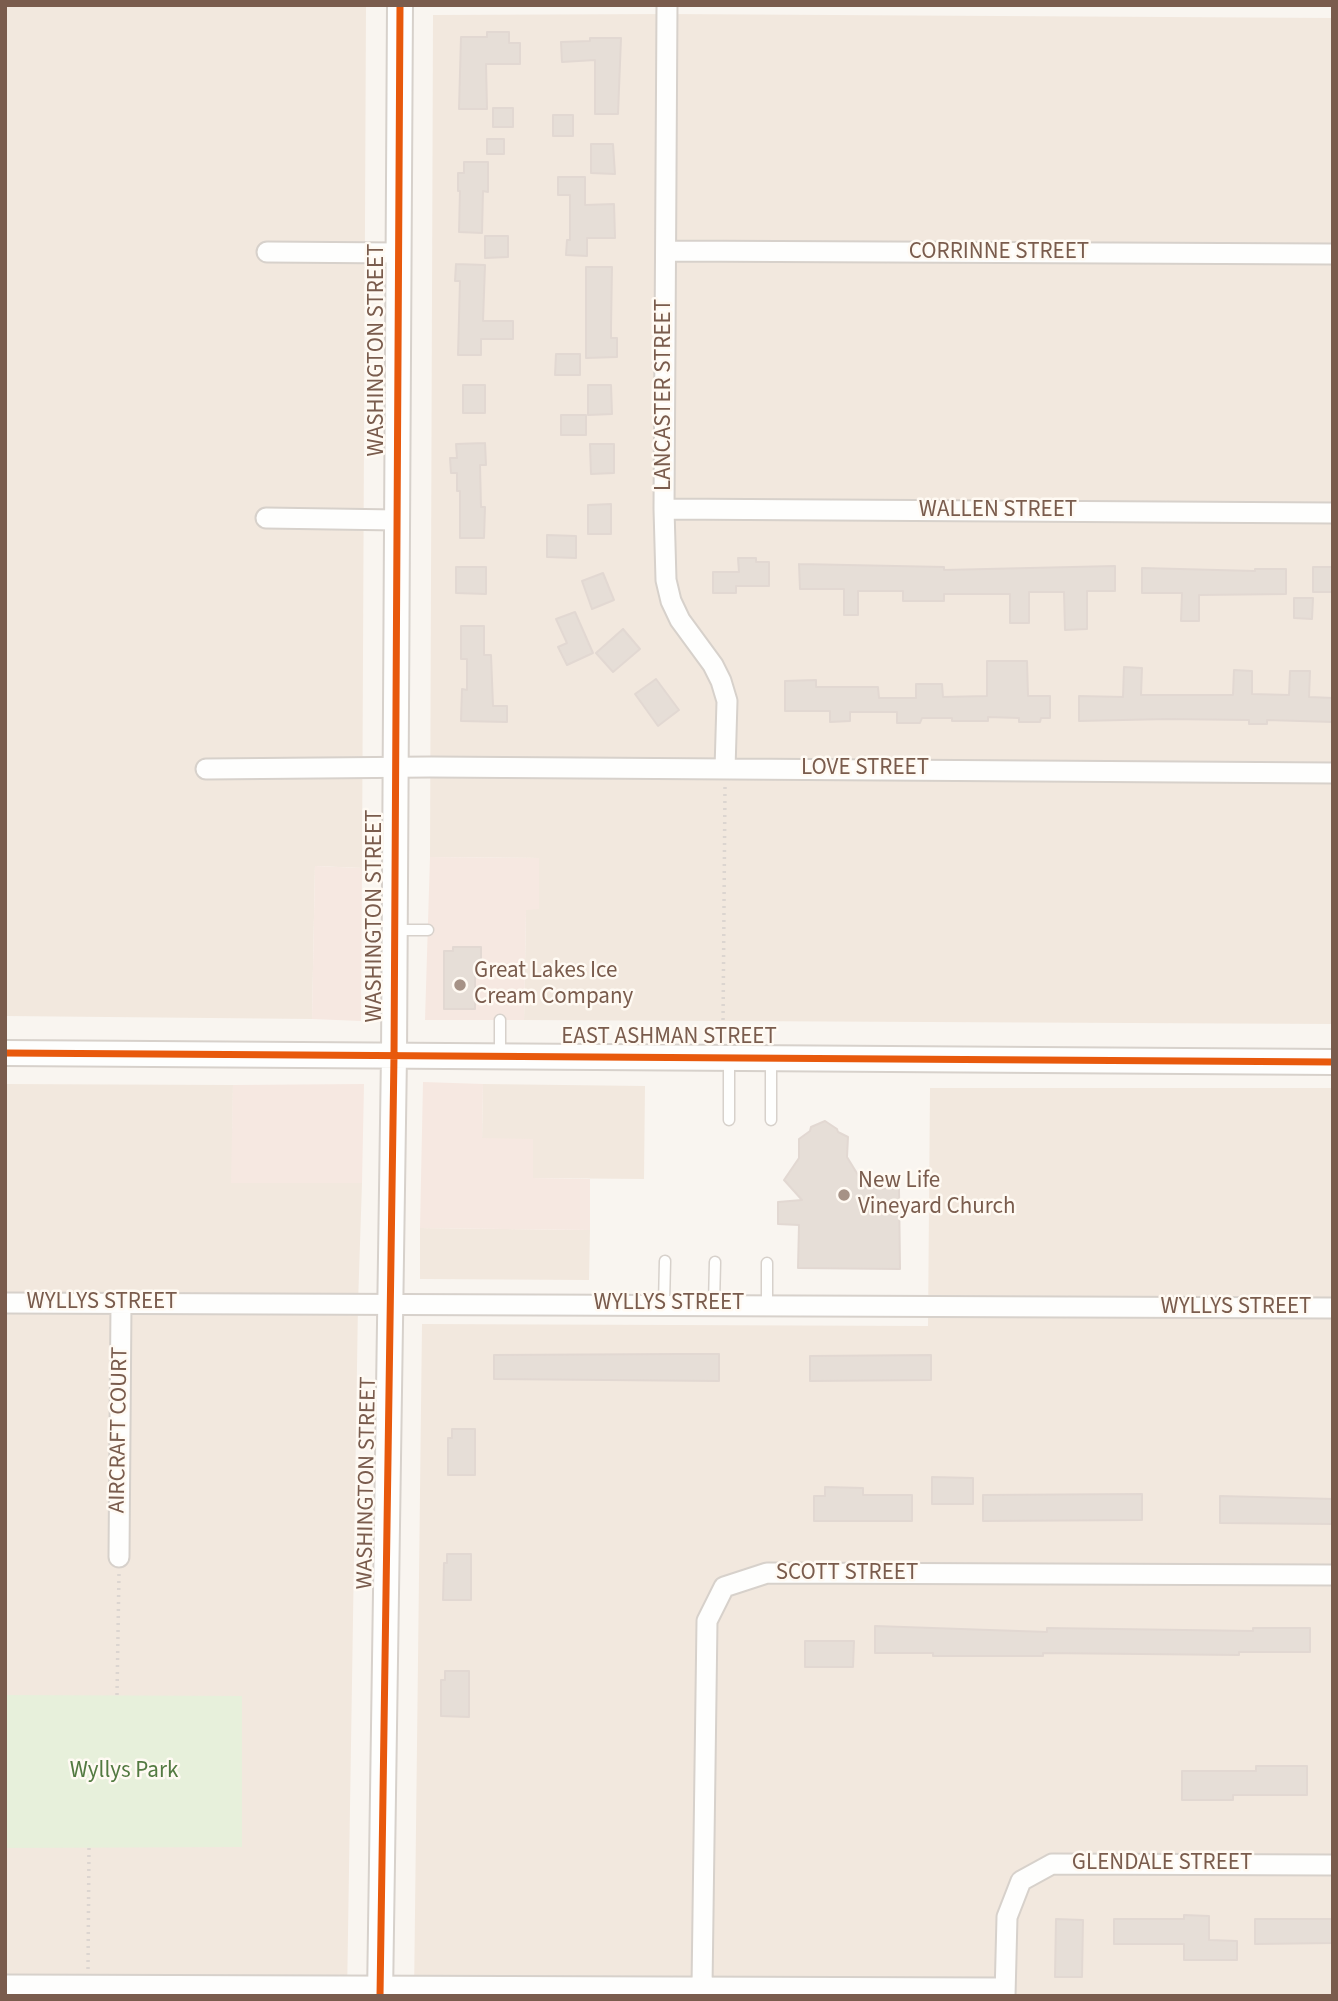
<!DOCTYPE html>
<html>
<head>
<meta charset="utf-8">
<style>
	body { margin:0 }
	#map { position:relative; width:1338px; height:2001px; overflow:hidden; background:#f9f5f0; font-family:"Source Sans 3",sans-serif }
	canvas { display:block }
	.frame { position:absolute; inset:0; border:7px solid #7a5c4d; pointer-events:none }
</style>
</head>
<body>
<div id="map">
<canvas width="1338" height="2001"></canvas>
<div class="frame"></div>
</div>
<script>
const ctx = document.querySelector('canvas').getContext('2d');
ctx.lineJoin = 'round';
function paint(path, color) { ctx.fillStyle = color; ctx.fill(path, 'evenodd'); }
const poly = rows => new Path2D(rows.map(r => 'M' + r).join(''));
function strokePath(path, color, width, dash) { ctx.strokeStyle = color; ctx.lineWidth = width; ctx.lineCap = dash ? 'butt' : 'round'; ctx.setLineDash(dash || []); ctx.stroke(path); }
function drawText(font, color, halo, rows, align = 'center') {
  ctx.font = font + ' "Source Sans 3",sans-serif'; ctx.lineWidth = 5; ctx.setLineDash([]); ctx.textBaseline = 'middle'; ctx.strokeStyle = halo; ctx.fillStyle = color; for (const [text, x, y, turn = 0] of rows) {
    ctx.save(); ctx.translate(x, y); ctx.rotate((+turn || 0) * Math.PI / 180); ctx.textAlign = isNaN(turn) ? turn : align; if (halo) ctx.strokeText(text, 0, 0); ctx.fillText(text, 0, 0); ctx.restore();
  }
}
const residential = poly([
	[5,6,366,7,362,868,315,866,312,1019,5,1016],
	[667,14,1333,18,1333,1024,524,1020,526,909,539,909,539,858,430,857,433,15],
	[5,1084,233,1085,232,1183,362,1183,358,1304,347,1996,5,1996],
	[483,1084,645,1086,644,1179,533,1178,482,1139],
	[930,1088,1333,1088,1333,1996,414,1996,422,1324,928,1326],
	[420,1228,590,1230,589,1280,420,1279]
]);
const commercial = poly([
	[430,857,539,858,539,909,526,910,524,1020,425,1020],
	[315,866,362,868,361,1021,312,1019],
	[423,1082,483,1084,482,1138,533,1139,533,1178,590,1179,590,1230,420,1228],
	[364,1084,362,1183,231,1183,233,1085]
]);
const green = poly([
	[5,1695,242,1696,242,1847,5,1848]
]);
const building = poly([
	[487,32,509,32,509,43,520,43,520,64,486,64,487,109,459,109,461,37,487,37,487,32],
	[590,38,621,38,618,114,595,114,595,60,562,62,561,42,590,41,590,38],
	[493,108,513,108,513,127,493,127,493,108],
	[553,115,573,115,573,136,553,136,553,115],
	[487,139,504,139,504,154,487,154,487,139],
	[591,144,613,144,615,174,591,173,591,144],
	[464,162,488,162,488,192,483,191,482,233,459,232,460,191,458,191,458,173,464,173,464,162],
	[558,177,585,177,585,205,614,204,615,238,587,238,587,256,566,255,567,240,570,240,570,195,558,195,558,177],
	[485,236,508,236,508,257,485,258,485,236],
	[456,264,485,265,483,321,513,321,513,339,481,339,481,355,458,355,460,281,455,281,456,264],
	[586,267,612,267,611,327,611,338,617,338,617,357,586,358,586,267],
	[556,354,580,354,580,375,555,375,556,354],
	[463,385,485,385,485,413,463,413,463,385],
	[588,385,611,385,612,414,588,415,588,385],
	[561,415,586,415,586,435,561,435,561,415],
	[485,443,486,465,480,465,481,507,485,507,484,538,460,538,460,491,457,491,457,473,451,473,450,458,457,458,456,444,485,443],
	[590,444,614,444,614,473,591,474,590,444],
	[611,504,611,534,588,534,588,505,611,504],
	[547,535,576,536,576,558,547,557,547,535],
	[738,558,756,558,756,562,769,562,769,586,736,586,736,593,713,593,713,572,739,572,738,558],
	[799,564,944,567,944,570,1115,566,1115,591,1087,591,1087,629,1065,630,1064,592,1029,592,1029,623,1010,623,1010,594,944,594,944,601,903,601,903,591,858,591,858,615,844,615,844,589,800,589,799,564],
	[456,567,486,567,486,594,456,593,456,567],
	[1313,567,1333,567,1333,592,1313,592,1313,567],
	[1142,568,1255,571,1255,569,1286,569,1286,594,1199,595,1199,621,1181,621,1182,593,1142,593,1142,568],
	[603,573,614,600,592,609,582,581,603,573],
	[1294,598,1313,598,1312,619,1294,618,1294,598],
	[575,612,593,653,567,665,558,647,567,643,556,619,575,612],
	[461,626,484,626,484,655,491,655,493,706,507,706,507,722,461,721,462,689,467,690,467,659,461,659,461,626],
	[623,629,640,649,613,672,596,653,623,629],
	[987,661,1027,661,1028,696,1050,696,1050,718,1041,718,1040,722,1019,722,1019,718,988,717,988,721,952,721,952,718,922,718,920,723,897,723,897,712,850,712,850,721,830,722,830,711,785,711,785,681,816,680,816,687,878,687,879,698,916,698,916,684,942,684,943,697,987,696,987,661],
	[1124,667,1142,668,1141,695,1233,695,1234,670,1252,671,1252,694,1289,695,1290,671,1310,671,1309,697,1333,698,1333,722,1267,720,1267,724,1249,724,1249,720,1167,719,1079,721,1079,696,1123,697,1124,667],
	[656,679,679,710,658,726,635,694,656,679],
	[453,947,481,947,481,962,475,962,475,1009,444,1009,444,951,453,951,453,947],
	[825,1121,837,1129,838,1132,848,1137,847,1157,866,1188,899,1189,900,1269,798,1268,799,1225,778,1224,778,1202,802,1200,784,1180,799,1158,799,1139,810,1131,811,1127,825,1121],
	[679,1354,719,1354,719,1381,494,1379,494,1355,679,1354],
	[931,1355,931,1380,810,1381,810,1356,931,1355],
	[452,1429,475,1429,475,1475,448,1475,448,1438,452,1438,452,1429],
	[932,1477,973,1478,973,1504,932,1504,932,1477],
	[825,1487,863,1488,863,1495,912,1495,912,1521,814,1521,814,1496,825,1496,825,1487],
	[1142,1494,1142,1520,983,1521,983,1495,1142,1494],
	[1220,1496,1333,1499,1333,1524,1220,1523,1220,1496],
	[447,1554,471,1554,471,1600,443,1600,444,1563,447,1563,447,1554],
	[875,1626,1047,1632,1047,1628,1253,1631,1253,1628,1310,1628,1310,1652,1239,1652,1239,1655,1043,1653,1043,1656,933,1656,933,1653,875,1653,875,1626],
	[805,1641,854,1641,853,1667,805,1667,805,1641],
	[445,1671,469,1671,469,1717,441,1716,441,1680,445,1680,445,1671],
	[1256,1766,1307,1766,1307,1795,1233,1795,1233,1800,1182,1800,1182,1771,1256,1771,1256,1766],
	[1184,1915,1209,1916,1209,1940,1237,1941,1237,1960,1184,1960,1184,1944,1114,1944,1114,1919,1184,1919,1184,1915],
	[1056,1919,1083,1920,1082,1977,1055,1977,1056,1919],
	[1255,1919,1333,1919,1333,1943,1255,1944,1255,1919]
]);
const path = poly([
	[723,1027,725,787],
	[117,1695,119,1573],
	[88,1969,89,1848]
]);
const service = poly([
	[395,930,428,930],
	[500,1055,500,1020],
	[729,1120,729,1058],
	[771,1120,771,1058],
	[664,1304,665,1261],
	[714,1304,715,1262],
	[767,1304,767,1263]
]);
const minor = poly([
	[667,5,664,509,666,580,671,601,680,620,713,665,721,681,727,701,725,769],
	[666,251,1333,254],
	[267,252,398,253],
	[664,509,1333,513],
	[266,518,397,520],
	[206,769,430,767,1333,773],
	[5,1303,1333,1308],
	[119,1557,121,1303],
	[5,1985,1005,1988],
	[702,1987,707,1621,724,1587,767,1573,1333,1575],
	[1005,1996,1007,1917,1021,1881,1052,1864,1333,1865]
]);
const tertiary = poly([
	[5,1053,1333,1062],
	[380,1996,394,1055,400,5]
]);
const cycleway = poly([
	[5,1053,1333,1062],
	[380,1996,394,1055,400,5]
]);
const markers = [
	[460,985,7,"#a69286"],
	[844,1195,7,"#a69286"]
];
const streetNames = [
	["CORRINNE STREET",999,253],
	["WASHINGTON STREET",378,350,-90],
	["LANCASTER STREET",665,395,-90],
	["WALLEN STREET",998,511],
	["LOVE STREET",865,769],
	["WASHINGTON STREET",376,916,-90],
	["EAST ASHMAN STREET",669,1038],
	["WYLLYS STREET",102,1303],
	["WYLLYS STREET",669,1304],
	["WYLLYS STREET",1236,1308],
	["AIRCRAFT COURT",120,1430,-89],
	["WASHINGTON STREET",368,1483,-89],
	["SCOTT STREET",847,1574],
	["GLENDALE STREET",1162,1864]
];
const poiNames = [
	["Great Lakes Ice",474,972],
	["Cream Company",474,998],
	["New Life",858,1182],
	["Vineyard Church",858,1208]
];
const parkNames = [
	["Wyllys Park",124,1772]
];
paint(residential, '#f2e8de');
paint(commercial, '#f6e8e1');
paint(green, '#e7f0db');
paint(building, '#e6ded7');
strokePath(building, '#e2d8d2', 2);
strokePath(service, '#d7d1cb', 13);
strokePath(minor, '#d7d1cb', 23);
strokePath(tertiary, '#d7d1cb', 28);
strokePath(path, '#dcd5d0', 3.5, [2, 5]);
strokePath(service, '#fefefd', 10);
strokePath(minor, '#fefefd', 19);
strokePath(tertiary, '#fefefd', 24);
strokePath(cycleway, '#e8590c', 7);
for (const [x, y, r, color] of markers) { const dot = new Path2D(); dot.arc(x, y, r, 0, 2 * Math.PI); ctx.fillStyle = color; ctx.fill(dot); strokePath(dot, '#fffaf3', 2.5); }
drawText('23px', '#7a5c4d', '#fffaf3', streetNames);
drawText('23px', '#7a5c4d', '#fffaf3', poiNames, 'left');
drawText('23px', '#537a41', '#fffaf3', parkNames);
</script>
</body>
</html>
